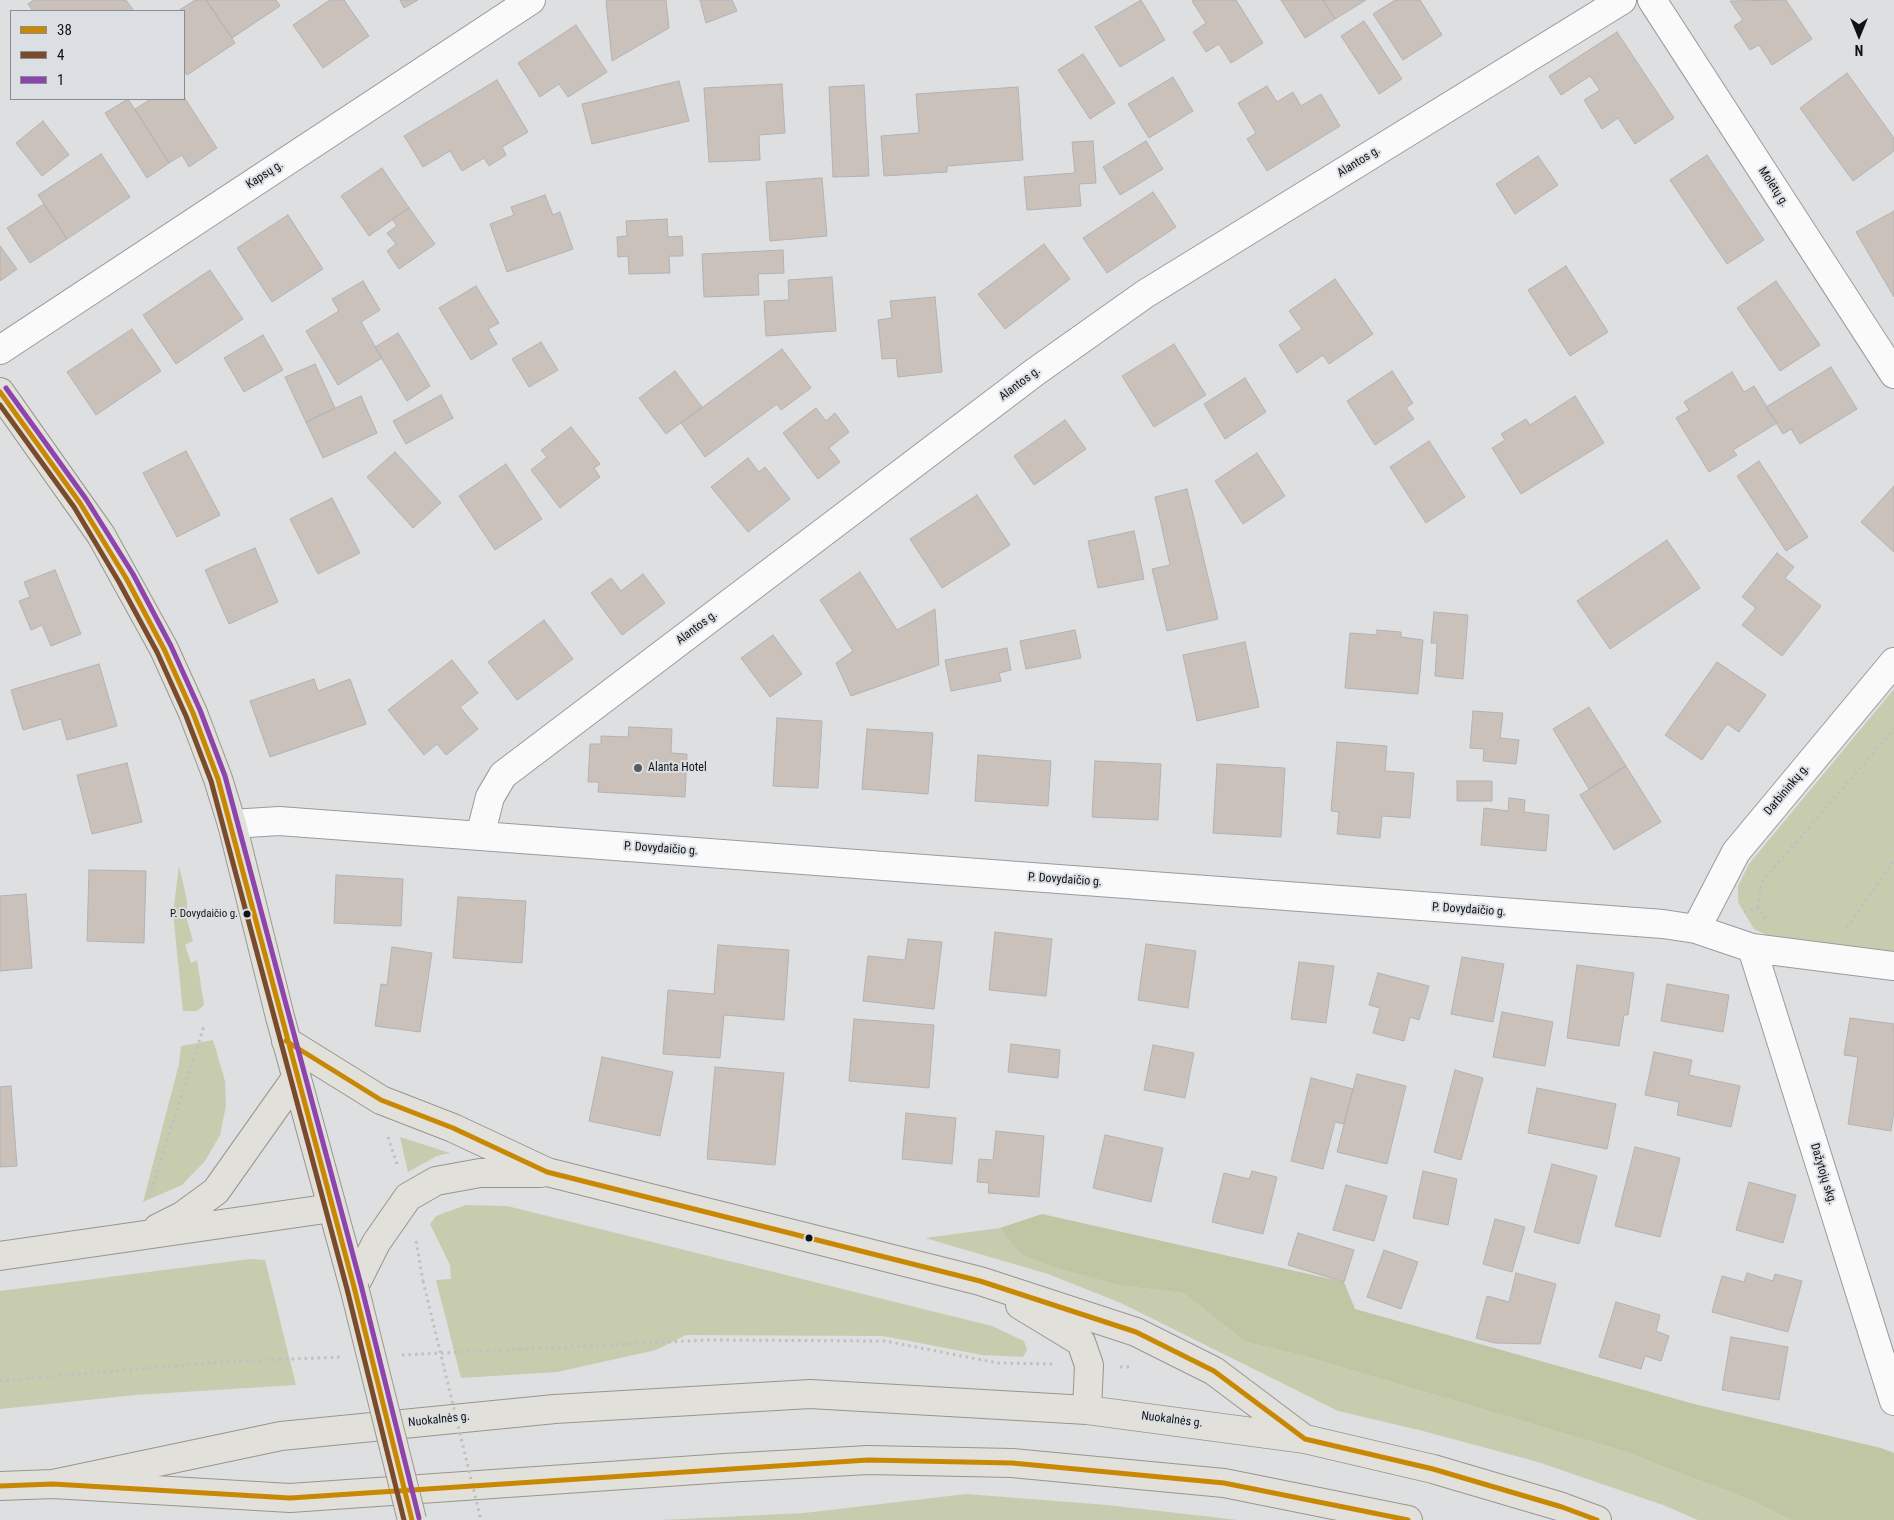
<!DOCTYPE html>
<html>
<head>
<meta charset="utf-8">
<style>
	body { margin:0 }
	#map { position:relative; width:1894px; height:1520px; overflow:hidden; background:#dddfe1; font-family:"Roboto Condensed",sans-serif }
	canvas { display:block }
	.legend { position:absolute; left:10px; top:10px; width:175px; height:90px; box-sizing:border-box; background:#dbdfe3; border:1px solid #8a8d90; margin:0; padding:6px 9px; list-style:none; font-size:15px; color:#101213 }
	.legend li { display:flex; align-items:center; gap:10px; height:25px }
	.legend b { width:25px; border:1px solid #8a8d90 }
	.north { position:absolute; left:1834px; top:10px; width:50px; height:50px; -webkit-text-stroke:4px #dbdfe3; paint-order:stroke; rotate:180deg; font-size:14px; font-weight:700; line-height:20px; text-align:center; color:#101213 }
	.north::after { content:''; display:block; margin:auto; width:18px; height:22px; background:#101213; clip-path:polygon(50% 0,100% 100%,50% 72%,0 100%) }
</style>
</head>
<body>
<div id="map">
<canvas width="1894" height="1520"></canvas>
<ul class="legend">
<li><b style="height:6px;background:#c98804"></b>38</li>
<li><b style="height:6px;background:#7a4b2a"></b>4</li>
<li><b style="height:6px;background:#8e44ad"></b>1</li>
</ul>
<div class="north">N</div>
</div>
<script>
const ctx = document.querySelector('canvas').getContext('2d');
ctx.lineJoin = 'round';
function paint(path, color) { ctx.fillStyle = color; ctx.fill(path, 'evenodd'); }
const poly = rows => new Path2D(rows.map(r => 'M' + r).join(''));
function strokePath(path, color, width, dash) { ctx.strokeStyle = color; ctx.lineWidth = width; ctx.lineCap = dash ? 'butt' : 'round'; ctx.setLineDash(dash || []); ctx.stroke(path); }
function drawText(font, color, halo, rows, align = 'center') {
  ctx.font = font + ' "Roboto Condensed",sans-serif'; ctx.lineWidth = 4; ctx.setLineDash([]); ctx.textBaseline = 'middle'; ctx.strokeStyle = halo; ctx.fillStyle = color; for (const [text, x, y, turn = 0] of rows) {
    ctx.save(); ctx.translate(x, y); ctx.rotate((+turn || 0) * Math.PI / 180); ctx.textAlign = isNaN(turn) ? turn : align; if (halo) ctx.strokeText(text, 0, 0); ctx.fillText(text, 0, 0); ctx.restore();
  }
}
const green = poly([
	[1894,689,1894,954,1779,941,1754,929,1738,902,1738,886,1749,864],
	[179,866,187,900,187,920,193,941,185,945,191,963,197,960,204,1005,197,1011,183,1011,173,913],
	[213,1040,225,1081,226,1106,220,1135,205,1161,182,1185,143,1202,179,1064,181,1046],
	[400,1137,450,1153,437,1156,408,1172],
	[466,1205,507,1206,992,1326,1024,1341,1027,1350,1023,1357,982,1355,883,1336,686,1335,656,1350,557,1372,461,1378,436,1280,451,1279,450,1265,430,1224,436,1216],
	[1000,1228,1019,1253,1124,1286,1183,1293,1246,1342,1304,1356,1623,1451,1750,1500,1791,1520,1698,1520,1663,1505,1538,1462,1423,1431,1338,1411,1121,1303,1048,1274,925,1238],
	[250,1259,265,1260,296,1385,136,1395,0,1409,0,1291],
	[966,1494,1107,1505,1238,1520,660,1520,804,1513]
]);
const forest = poly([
	[1042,1214,1344,1282,1355,1309,1694,1404,1881,1448,1894,1453,1894,1520,1791,1520,1750,1500,1623,1451,1304,1356,1246,1342,1183,1293,1124,1286,1054,1267,1019,1253,1000,1228]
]);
const building = poly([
	[34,0,126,0,134,11,33,11,28,4,34,0],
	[195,0,206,0,235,43,187,75,184,69,184,11,178,11,195,0],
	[206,0,276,0,280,6,232,38,206,0],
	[330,0,344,0,369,36,323,68,293,25,330,0],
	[400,0,418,0,404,8,400,0],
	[608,0,666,0,669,28,612,61,606,1,608,0],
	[700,0,732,0,737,11,706,23,700,0],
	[1141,0,1165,40,1120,67,1095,27,1141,0],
	[1194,0,1236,0,1263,43,1231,63,1219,44,1206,52,1193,32,1206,23,1192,1,1194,0],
	[1281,0,1323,0,1335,19,1305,38,1281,0],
	[1323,0,1366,0,1335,19,1323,0],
	[1395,0,1420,0,1442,35,1403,60,1373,14,1395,0],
	[1786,0,1812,39,1772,65,1759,45,1750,50,1734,26,1743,20,1730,1,1786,0],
	[1364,21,1402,79,1379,94,1341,36,1364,21],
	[576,25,607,72,568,97,559,84,540,97,518,63,576,25],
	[1617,32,1674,118,1635,144,1618,118,1602,129,1584,100,1600,90,1590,76,1561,95,1549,76,1617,32],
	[1083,54,1115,103,1090,119,1058,70,1083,54],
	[1847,73,1894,138,1894,151,1853,181,1800,108,1847,73],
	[1173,77,1193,111,1149,138,1128,104,1173,77],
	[497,80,528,132,502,147,506,155,489,166,484,158,462,171,450,151,423,167,404,136,497,80],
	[679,81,689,121,592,144,582,104,679,81],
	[782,84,785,133,759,135,760,160,709,162,704,88,782,84],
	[864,85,869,176,833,177,829,87,864,85],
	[1267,86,1277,102,1293,92,1301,106,1321,94,1340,126,1267,171,1247,139,1256,133,1238,103,1267,86],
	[1018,87,1023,160,947,166,947,172,884,176,881,136,919,133,916,94,1018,87],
	[184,97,217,148,189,167,182,155,169,163,135,109,151,99,184,99,184,97],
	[128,99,169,163,147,178,105,113,128,99],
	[43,121,69,155,42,176,16,143,43,121],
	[1093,141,1096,183,1079,184,1081,206,1027,210,1024,177,1075,173,1072,142,1093,141],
	[1146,141,1163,169,1120,195,1103,167,1146,141],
	[101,154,130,197,67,239,38,195,101,154],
	[1707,155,1764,240,1727,264,1670,180,1707,155],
	[1538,156,1558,185,1515,214,1496,184,1538,156],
	[382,168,409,208,369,236,341,196,382,168],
	[822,178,827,236,770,241,766,182,822,178],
	[1153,192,1176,227,1107,273,1083,238,1153,192],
	[545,195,553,215,560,212,573,249,507,272,490,224,514,215,511,207,545,195],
	[44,204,67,239,30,263,7,228,44,204],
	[409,208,435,244,399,269,387,251,396,244,387,233,397,226,392,219,409,208],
	[1894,211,1894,297,1856,232,1894,211],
	[288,215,323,269,272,302,237,248,288,215],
	[667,219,668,237,682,236,683,256,669,256,670,273,629,274,628,256,618,257,617,237,627,236,626,221,667,219],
	[1044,244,1070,279,1005,329,978,294,1044,244],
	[0,246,17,269,0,281,0,246],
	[783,250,784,273,758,274,759,295,704,297,702,254,783,250],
	[1566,266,1608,332,1570,356,1528,290,1566,266],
	[210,270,243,319,176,364,143,315,210,270],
	[832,277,836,331,766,336,764,301,789,300,788,280,832,277],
	[1335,279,1373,334,1329,364,1323,355,1297,373,1279,345,1302,329,1289,311,1335,279],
	[363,281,380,310,361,322,382,358,338,385,306,331,339,311,332,299,363,281],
	[1776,281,1820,345,1780,371,1737,308,1776,281],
	[476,286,499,323,488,329,497,344,471,360,439,308,476,286],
	[935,297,942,372,898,377,896,358,882,359,878,320,892,318,890,301,935,297],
	[132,329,161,371,96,415,67,372,132,329],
	[398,333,430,386,407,401,375,347,398,333],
	[263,335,283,370,244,392,224,358,263,335],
	[541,342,558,370,529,387,512,359,541,342],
	[1174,344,1206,395,1154,427,1122,376,1174,344],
	[782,349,811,388,781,410,777,404,705,457,681,423,782,349],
	[315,364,335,408,306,422,285,377,315,364],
	[1831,367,1857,409,1800,444,1791,429,1783,434,1766,407,1831,367],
	[675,371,702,407,666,434,639,398,675,371],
	[1392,371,1413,403,1406,408,1414,419,1375,445,1347,401,1392,371],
	[1732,372,1744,392,1754,386,1777,423,1733,450,1737,455,1709,472,1676,418,1689,410,1684,402,1732,372],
	[1245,378,1266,412,1225,439,1204,404,1245,378],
	[441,395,453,418,406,444,393,421,441,395],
	[361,396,377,433,323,458,306,422,361,396],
	[1575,396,1604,443,1521,494,1492,448,1505,440,1501,434,1526,419,1530,425,1575,396],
	[816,408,826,421,835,413,849,432,829,448,840,462,818,479,783,433,816,408],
	[1065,420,1086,449,1034,485,1014,456,1065,420],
	[571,427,600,464,594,468,600,477,560,508,531,470,547,457,541,450,571,427],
	[1429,441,1465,497,1426,523,1390,467,1429,441],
	[186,451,220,515,177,537,143,473,186,451],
	[395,452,441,503,413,528,367,477,395,452],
	[1257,453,1285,496,1243,524,1215,481,1257,453],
	[748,458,759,472,765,467,790,499,748,532,711,487,748,458],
	[1759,461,1808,537,1786,551,1737,476,1759,461],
	[506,464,542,519,495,550,459,496,506,464],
	[1894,486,1894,552,1861,522,1894,486],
	[1187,489,1218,619,1167,631,1152,569,1170,565,1155,497,1187,489],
	[977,495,1010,545,942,588,910,539,977,495],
	[332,498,360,553,318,574,290,519,332,498],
	[1134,531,1144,579,1098,588,1088,541,1134,531],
	[1667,540,1700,588,1610,649,1577,601,1667,540],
	[255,548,278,602,229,624,205,570,255,548],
	[1777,553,1794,567,1785,578,1821,606,1782,656,1742,625,1756,608,1742,597,1777,553],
	[55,570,81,634,51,646,42,625,31,630,19,601,30,597,24,582,55,570],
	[860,572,897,630,935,609,939,665,851,696,836,663,853,651,820,600,860,572],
	[643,574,665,603,622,635,591,593,611,578,621,591,643,574],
	[1434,612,1468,615,1463,679,1435,676,1437,643,1431,643,1434,612],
	[544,620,573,659,517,700,488,662,544,620],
	[1075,630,1081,658,1026,669,1020,641,1075,630],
	[1377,630,1401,632,1401,637,1423,640,1418,694,1345,688,1350,633,1377,635,1377,630],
	[773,635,802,674,770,697,741,658,773,635],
	[1245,642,1259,707,1197,721,1183,655,1245,642],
	[1007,648,1011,670,999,673,1001,681,951,691,945,660,1007,648],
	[452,660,478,693,460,707,478,729,446,755,437,744,424,755,388,710,452,660],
	[1717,662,1766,695,1739,732,1727,724,1702,760,1665,735,1717,662],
	[99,664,117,726,67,740,61,719,23,730,11,690,99,664],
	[314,679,318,691,350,679,366,724,270,757,250,701,314,679],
	[1589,707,1626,766,1589,789,1553,729,1589,707],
	[1473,711,1503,713,1500,738,1519,740,1516,764,1483,761,1484,749,1470,748,1473,711],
	[777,718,822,721,818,788,773,786,777,718],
	[629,727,672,729,671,753,687,754,685,797,598,792,599,782,588,782,590,744,601,744,601,736,628,737,629,727],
	[867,729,933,733,928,794,862,789,867,729],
	[1337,742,1387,746,1385,771,1414,773,1410,818,1382,816,1380,838,1337,834,1339,812,1331,811,1337,742],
	[978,755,1051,761,1048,806,975,801,978,755],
	[1095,761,1161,764,1158,820,1092,817,1095,761],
	[127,763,142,822,92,834,77,775,127,763],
	[1217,764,1285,768,1281,837,1213,833,1217,764],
	[1626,766,1661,822,1614,850,1580,795,1626,766],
	[1457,781,1492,781,1492,801,1457,801,1457,781],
	[1509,798,1525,800,1524,812,1549,815,1546,851,1481,845,1484,808,1508,811,1509,798],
	[89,870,146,871,144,943,87,941,89,870],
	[336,875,403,879,401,926,334,923,336,875],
	[26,894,32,968,0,971,0,896,26,894],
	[458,897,526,901,522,963,453,958,458,897],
	[995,932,1052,939,1046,996,989,990,995,932],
	[908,939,942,942,934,1009,863,1001,868,956,905,960,908,939],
	[1146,944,1196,951,1188,1008,1138,1000,1146,944],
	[718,945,789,950,784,1020,724,1015,720,1058,663,1054,668,990,714,994,718,945],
	[392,947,432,953,420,1032,375,1026,381,984,387,985,392,947],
	[1462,957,1504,964,1493,1022,1451,1014,1462,957],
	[1299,962,1334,966,1326,1023,1291,1019,1299,962],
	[1577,965,1634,973,1628,1015,1624,1015,1619,1046,1567,1038,1577,965],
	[1378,973,1429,986,1419,1020,1410,1017,1404,1041,1373,1033,1380,1008,1369,1005,1378,973],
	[1667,984,1729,995,1723,1032,1661,1021,1667,984],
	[1502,1012,1553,1022,1545,1066,1493,1057,1502,1012],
	[1850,1018,1894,1024,1894,1111,1891,1131,1848,1124,1858,1057,1844,1055,1850,1018],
	[854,1019,934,1025,929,1088,849,1081,854,1019],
	[1011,1044,1060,1050,1058,1078,1008,1072,1011,1044],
	[1153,1045,1194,1053,1185,1098,1144,1090,1153,1045],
	[1654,1052,1692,1060,1689,1075,1740,1086,1731,1127,1677,1115,1679,1102,1645,1095,1654,1052],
	[602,1057,673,1072,660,1136,589,1121,602,1057],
	[715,1067,784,1073,775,1165,707,1159,715,1067],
	[1455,1070,1483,1078,1461,1160,1434,1152,1455,1070],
	[1357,1074,1406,1086,1387,1164,1337,1152,1357,1074],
	[1311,1078,1353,1089,1344,1124,1335,1122,1323,1169,1291,1161,1311,1078],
	[11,1086,17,1166,0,1167,0,1087,11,1086],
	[1537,1088,1616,1104,1607,1149,1528,1133,1537,1088],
	[906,1113,956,1118,952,1164,902,1159,906,1113],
	[996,1131,1044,1136,1039,1197,988,1193,989,1183,977,1182,979,1159,993,1160,996,1131],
	[1105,1135,1163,1148,1151,1202,1093,1188,1105,1135],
	[1635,1147,1680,1158,1660,1237,1615,1226,1635,1147],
	[1552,1164,1597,1176,1579,1244,1534,1232,1552,1164],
	[1252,1171,1277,1177,1263,1234,1212,1222,1224,1173,1249,1179,1252,1171],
	[1423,1171,1457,1179,1448,1225,1413,1218,1423,1171],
	[1749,1182,1796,1195,1783,1243,1736,1230,1749,1182],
	[1346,1185,1387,1196,1374,1241,1333,1230,1346,1185],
	[1495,1219,1525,1227,1512,1272,1483,1264,1495,1219],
	[1298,1233,1354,1250,1344,1282,1288,1265,1298,1233],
	[1384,1250,1418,1262,1401,1309,1367,1297,1384,1250],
	[1516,1273,1556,1284,1540,1344,1495,1343,1476,1338,1487,1296,1509,1302,1516,1273],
	[1747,1273,1773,1281,1775,1274,1802,1281,1788,1332,1712,1312,1722,1276,1744,1282,1747,1273],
	[1616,1302,1660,1315,1656,1331,1669,1336,1661,1361,1645,1356,1641,1369,1599,1357,1616,1302],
	[1731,1337,1788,1347,1779,1400,1722,1390,1731,1337]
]);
const path = poly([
	[1744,912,1758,908],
	[1765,919,1758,908,1761,883,1894,729],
	[1847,928,1894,860],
	[388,1137,398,1167],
	[149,1197,204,1026],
	[416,1241,423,1281],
	[402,1355,709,1340,885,1341,998,1363,1056,1364],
	[1120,1367,1133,1367],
	[0,1381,220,1362,341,1357]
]);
const minor = poly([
	[1652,0,1894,374],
	[0,350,531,0],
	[232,824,279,821,1663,924,1696,929,1752,948,1894,966],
	[480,836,490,797,503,775,1035,372,1145,294,1622,0],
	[1696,929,1736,852,1894,662],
	[1752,948,1894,1401]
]);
const primary = poly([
	[0,392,101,535,164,649,193,713,218,779,232,824,280,1017,354,1287],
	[286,1041,381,1100,453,1128,547,1172,980,1281,1136,1332,1214,1371,1303,1438],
	[158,1228,182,1216,216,1191,296,1078],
	[0,1256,332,1208],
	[354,1287,376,1243,408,1197,436,1181,480,1173,541,1173],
	[1020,1305,1081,1342,1089,1365,1087,1410],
	[53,1484,281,1436,555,1409,810,1394,1087,1410,1305,1439,1433,1469,1562,1507,1597,1520],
	[0,1486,53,1484,290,1498,725,1468,868,1460,1012,1463,1224,1483,1408,1520]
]);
const pathBridge = poly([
	[423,1281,481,1520]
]);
const primaryBridge = poly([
	[354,1287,412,1520]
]);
const bus1 = poly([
	[0,392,80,503,126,578,164,649,193,713,218,779,354,1287,412,1520],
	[286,1041,381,1100,453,1128,547,1172,980,1281,1136,1332,1214,1371,1305,1439,1433,1469,1562,1507,1597,1520],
	[0,1486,53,1484,290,1498,868,1460,1012,1463,1224,1483,1408,1520]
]);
const bus2 = poly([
	[0,405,74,507,119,582,157,652,186,716,211,781,347,1289,404,1520]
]);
const bus3 = poly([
	[6,388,86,499,133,574,171,646,200,710,225,776,361,1285,419,1518]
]);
const markers = [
	[638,768,5,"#585a5b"],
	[247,914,4.5,"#101213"],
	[809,1238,4.5,"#101213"]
];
const busNames = [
	["P. Dovydaičio g.",238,914]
];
const streetNames = [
	["Alantos g.",1359,162,-32],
	["Kapsų g.",265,175,-33],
	["Molėtų g.",1773,187,57],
	["Alantos g.",1020,384,-37],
	["Alantos g.",697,628,-37],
	["Darbininkų g.",1787,790,-50],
	["P. Dovydaičio g.",661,849,4],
	["P. Dovydaičio g.",1065,880,4],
	["P. Dovydaičio g.",1469,910,4],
	["Dažytojų skg.",1823,1174,73],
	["Nuokalnės g.",439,1420,-6],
	["Nuokalnės g.",1172,1420,7]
];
const poiNames = [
	["Alanta Hotel",648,768]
];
paint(green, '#c7ccaf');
paint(forest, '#c0c5a4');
paint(building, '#cbc1bb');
strokePath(building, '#b3b2b3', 1);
strokePath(minor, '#999b9c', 30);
strokePath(primary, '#98968c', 30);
strokePath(path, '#c0c0c0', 3, [2.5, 4]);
strokePath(minor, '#fafafa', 28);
strokePath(primary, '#e2e0da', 28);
strokePath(primaryBridge, '#98968c', 30, []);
strokePath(pathBridge, '#c0c0c0', 3, [2.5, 4]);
strokePath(primaryBridge, '#e2e0da', 28);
strokePath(bus1, '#c98804', 5);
strokePath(bus2, '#7a4b2a', 5);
strokePath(bus3, '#8e44ad', 5);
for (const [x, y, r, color] of markers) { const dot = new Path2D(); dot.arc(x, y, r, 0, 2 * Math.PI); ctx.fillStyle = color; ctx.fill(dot); strokePath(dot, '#dbdfe3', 2); }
drawText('11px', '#101213', '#dbdfe3', busNames, 'right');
drawText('12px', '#101213', '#dbdfe3', streetNames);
drawText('12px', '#101213', '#dbdfe3', poiNames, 'left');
</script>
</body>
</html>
